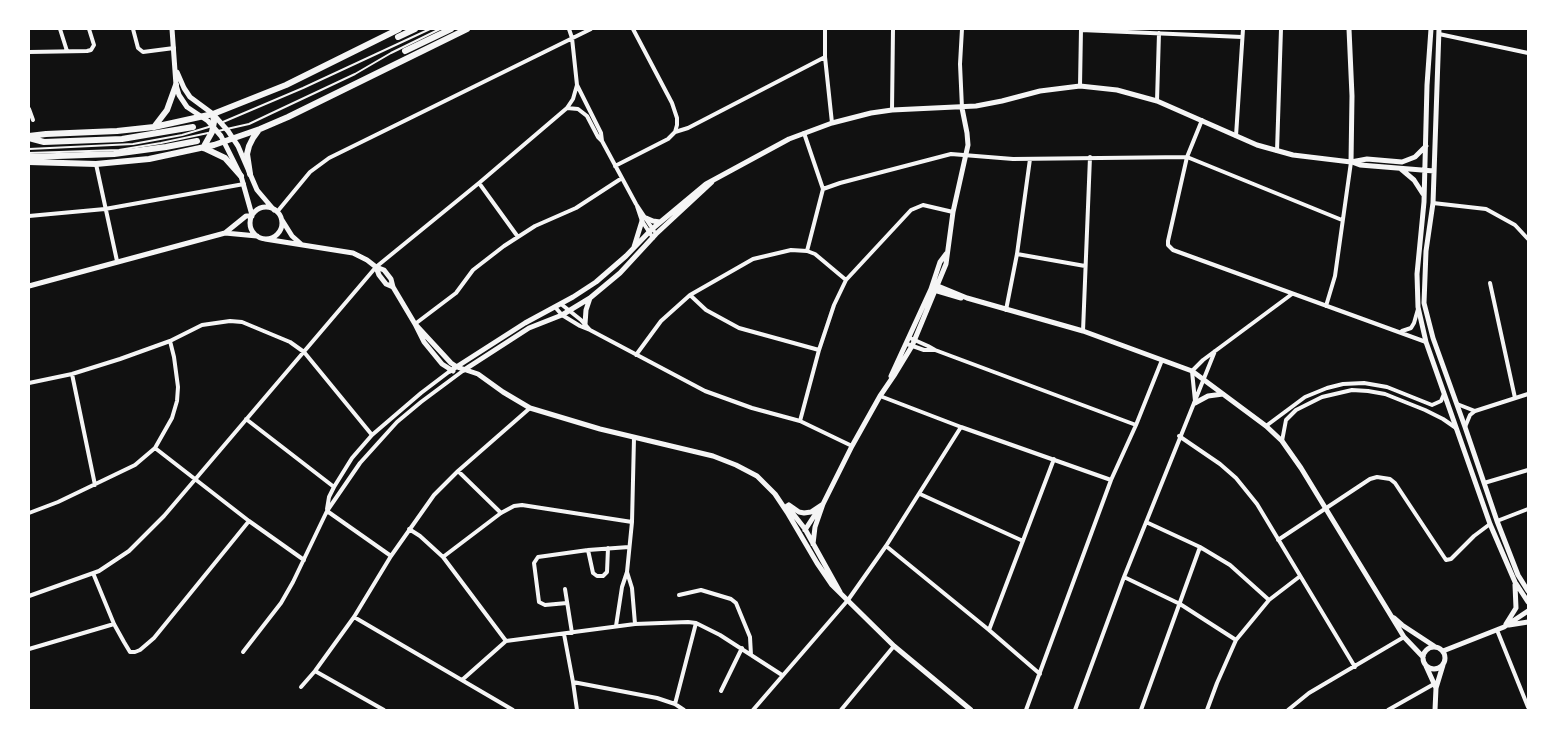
<!DOCTYPE html>
<html>
<head>
<meta charset="utf-8">
<style>
	body { margin:0 }
	#map { position:relative; width:1557px; height:739px; overflow:hidden; background:#111; font-family:Commissioner,sans-serif }
	canvas { display:block }
	.frame { position:absolute; inset:0; border:30px solid #fff; pointer-events:none }
</style>
</head>
<body>
<div id="map">
<canvas width="1557" height="739"></canvas>
<div class="frame"></div>
</div>
<script>
const ctx = document.querySelector('canvas').getContext('2d');
ctx.lineJoin = 'round';
const poly = rows => new Path2D(rows.map(r => 'M' + r).join(''));
function strokePath(path, color, width, dash) { ctx.strokeStyle = color; ctx.lineWidth = width; ctx.lineCap = dash ? 'butt' : 'round'; ctx.setLineDash(dash || []); ctx.stroke(path); }
const service = poly([
	[223,122,303,88,430,29],
	[218,131,249,124,270,114,355,74,391,53,440,29],
	[29,149,133,144,182,135,212,126],
	[29,153,119,150,161,143,208,133]
]);
const minor = poly([
	[60,29,67,51],
	[133,29,138,48,143,52,174,48],
	[825,29,825,57,832,123],
	[962,29,960,64,962,108],
	[1081,30,1242,37],
	[1439,34,1528,53],
	[29,52,87,51,91,50,94,45,89,29],
	[577,85,601,133,602,141],
	[1080,86,1081,29],
	[1157,101,1159,33],
	[567,108,578,109,587,116,598,137,602,141,636,204,654,231],
	[29,109,33,120],
	[892,110,893,29],
	[1202,120,1187,157,1168,241,1168,245,1173,250,1426,342],
	[675,132,688,128,825,57],
	[804,133,823,189],
	[1236,136,1243,29],
	[1277,151,1281,29],
	[96,164,117,261],
	[615,166,668,139,675,132,677,125,677,118,672,103,633,29],
	[479,183,518,237],
	[1433,203,1486,209,1515,225,1528,239],
	[637,206,642,221,653,238],
	[277,212,310,172,329,158,591,29],
	[29,216,105,209,244,184],
	[807,251,823,189,840,183,951,154,1013,159,1187,157,1342,220],
	[1017,254,1085,266],
	[1490,283,1515,398],
	[690,295,706,310,739,328,819,350],
	[561,304,581,320,590,330],
	[1326,306,1335,276,1351,162],
	[555,307,562,315,580,326,590,330,705,391,752,408,800,421,852,446],
	[1006,310,1017,254,1030,159],
	[415,324,456,293,473,270,504,246,535,226,576,208,622,178],
	[1083,331,1090,157],
	[1402,331,1411,328,1414,323,1418,309],
	[910,338,928,346,935,350,1136,425],
	[907,344,924,350,934,350],
	[636,355,661,321,690,295,753,259,791,250,807,251,815,254,846,280],
	[72,374,95,485],
	[29,383,72,374,120,359,170,341,202,325,230,321,242,322,290,342,304,352,372,435],
	[880,396,961,427,1111,480],
	[1195,401,1192,371,1203,360,1292,294],
	[1457,404,1475,411],
	[246,419,334,487],
	[800,421,819,350,834,305,846,280,911,210,923,205,953,212],
	[1266,426,1305,397,1327,388,1343,384,1364,383,1387,387,1432,405,1441,401,1444,394],
	[1465,427,1470,415,1475,411,1528,394],
	[1179,436,1220,464,1236,478,1257,504,1355,667],
	[1282,441,1286,420,1296,410,1322,397,1352,390,1368,391,1385,394,1425,410,1443,419,1456,428],
	[155,448,249,521,304,560],
	[458,471,501,513],
	[1484,483,1528,470],
	[920,494,1023,541],
	[327,509,329,497,334,487,352,458,372,435,421,393,450,371],
	[327,511,391,556],
	[29,513,58,502,135,465,155,448,172,418,177,401,178,387,174,357,170,341],
	[1497,521,1528,509],
	[1146,522,1200,547,1230,565,1269,600],
	[409,529,420,536,443,557,506,641],
	[1278,540,1370,479,1377,477,1390,479,1395,483,1446,560,1451,559,1474,536,1490,524],
	[886,546,989,630,1040,674],
	[588,550,593,573,597,576,603,576,607,572,608,548],
	[443,557,501,513,514,506,522,505,632,522],
	[627,572,632,588,635,624],
	[93,573,114,624,124,642,130,652,135,652,140,650,154,638,249,521],
	[1124,577,1180,604,1236,640],
	[565,589,572,633],
	[679,595,701,590,731,599,736,603,750,637,751,655],
	[29,596,99,571,129,551,164,516,376,267,479,183,567,108,573,99,577,85,572,38,569,29],
	[567,603,545,605,539,602,534,563,538,557,588,550,629,547],
	[354,617,513,710],
	[616,626,622,587,627,572,632,522,634,438],
	[989,630,1054,459],
	[1497,630,1528,707],
	[564,634,573,682,657,698,675,704,696,623],
	[29,649,114,624],
	[243,652,281,603,293,582,327,511,360,463,397,422,421,402,464,370],
	[315,671,384,710],
	[462,680,506,641,635,624,688,622,696,623,720,635,782,675],
	[573,682,577,710],
	[301,687,315,671,354,617,391,556,434,495,458,471,530,408],
	[721,691,742,648],
	[675,704,684,710],
	[753,710,848,600,886,546,961,427],
	[841,710,894,646],
	[1026,710,1111,480,1136,425,1162,360],
	[1075,710,1124,577,1215,351],
	[1141,710,1200,547],
	[1207,710,1217,683,1236,640,1269,600,1299,577],
	[1288,710,1309,693,1404,637],
	[1388,710,1434,684]
]);
const tertiary = poly([
	[172,29,176,85,179,95,187,107,208,121,221,136,241,176,252,215],
	[1349,29,1352,96,1351,162],
	[1431,29,1427,85,1424,202,1417,274,1418,307,1426,342,1490,524,1515,582,1528,602],
	[1439,29,1433,203,1426,251,1424,303,1433,338,1465,427,1497,521,1518,575,1528,591],
	[177,72,184,88,190,97,213,114,228,131,238,146,257,190,274,210],
	[1352,162,1360,165,1434,171],
	[1401,169,1414,180,1423,194],
	'250 223a16 16 0 1 1 32 0a16 16 0 1 1-32 0Z',
	[646,218,653,221,660,222],
	[282,220,292,236,301,244],
	[225,233,246,216,252,216],
	[265,239,353,253,367,260,376,267,384,270,391,279,393,287,415,324,424,342,442,364,453,371],
	[634,247,642,221],
	[376,267,379,275,386,284,393,287],
	[933,284,967,298,1083,331,1192,371,1266,426,1282,441,1301,468,1404,637,1423,657],
	[29,286,225,233,257,236],
	[934,290,961,298],
	[415,324,451,363,457,367,478,374,503,392,530,408,600,429,713,456,736,465,757,476,775,494,787,512,817,563,832,585,894,646,971,710],
	[585,324,586,310,590,298],
	[464,370,529,328,562,315,590,298,620,273,656,234,712,182],
	[450,371,525,323,573,297,596,282,626,256,652,229,706,184,789,139,832,123,871,113,892,110,976,106,1002,101,1040,91,1080,86,1117,90,1157,101,1257,145,1293,155,1351,162,1367,159,1402,162,1415,157,1426,146],
	[891,376,931,289,940,262,946,254],
	[1195,403,1208,396,1223,394],
	[789,505,799,512,804,513,811,512,823,504],
	[787,506,805,529,840,592],
	[805,530,818,510],
	[813,544,815,527,823,504,852,446,880,396,895,374,912,346,946,264,953,212,968,145,967,133,962,108],
	[1394,618,1402,625,1434,646],
	[1506,624,1516,608,1515,585],
	[1509,625,1528,622],
	'1423 658a11 11 0 1 1 22 0a11 11 0 1 1-22 0Z',
	[1443,651,1504,627,1528,611],
	[1426,666,1436,688],
	[1435,710,1436,688,1443,665]
]);
const trunk = poly([
	[398,37,415,29],
	[405,51,451,29],
	[154,127,167,110,176,85],
	[29,136,46,134,117,131,154,127,213,114,286,85,399,29],
	[29,138,44,142,122,139,193,127],
	[203,148,212,132,214,122,213,114],
	[204,148,225,158,241,176],
	[29,157,114,154,166,147,197,141],
	[29,162,96,164,149,159,214,145,260,129,288,117,467,29],
	[250,174,247,154,249,146,253,138,258,131]
]);
strokePath(service, '#f5f5f5', 2);
strokePath(minor, '#f5f5f5', 4);
strokePath(tertiary, '#f5f5f5', 5);
strokePath(trunk, '#f5f5f5', 6);
</script>
</body>
</html>
